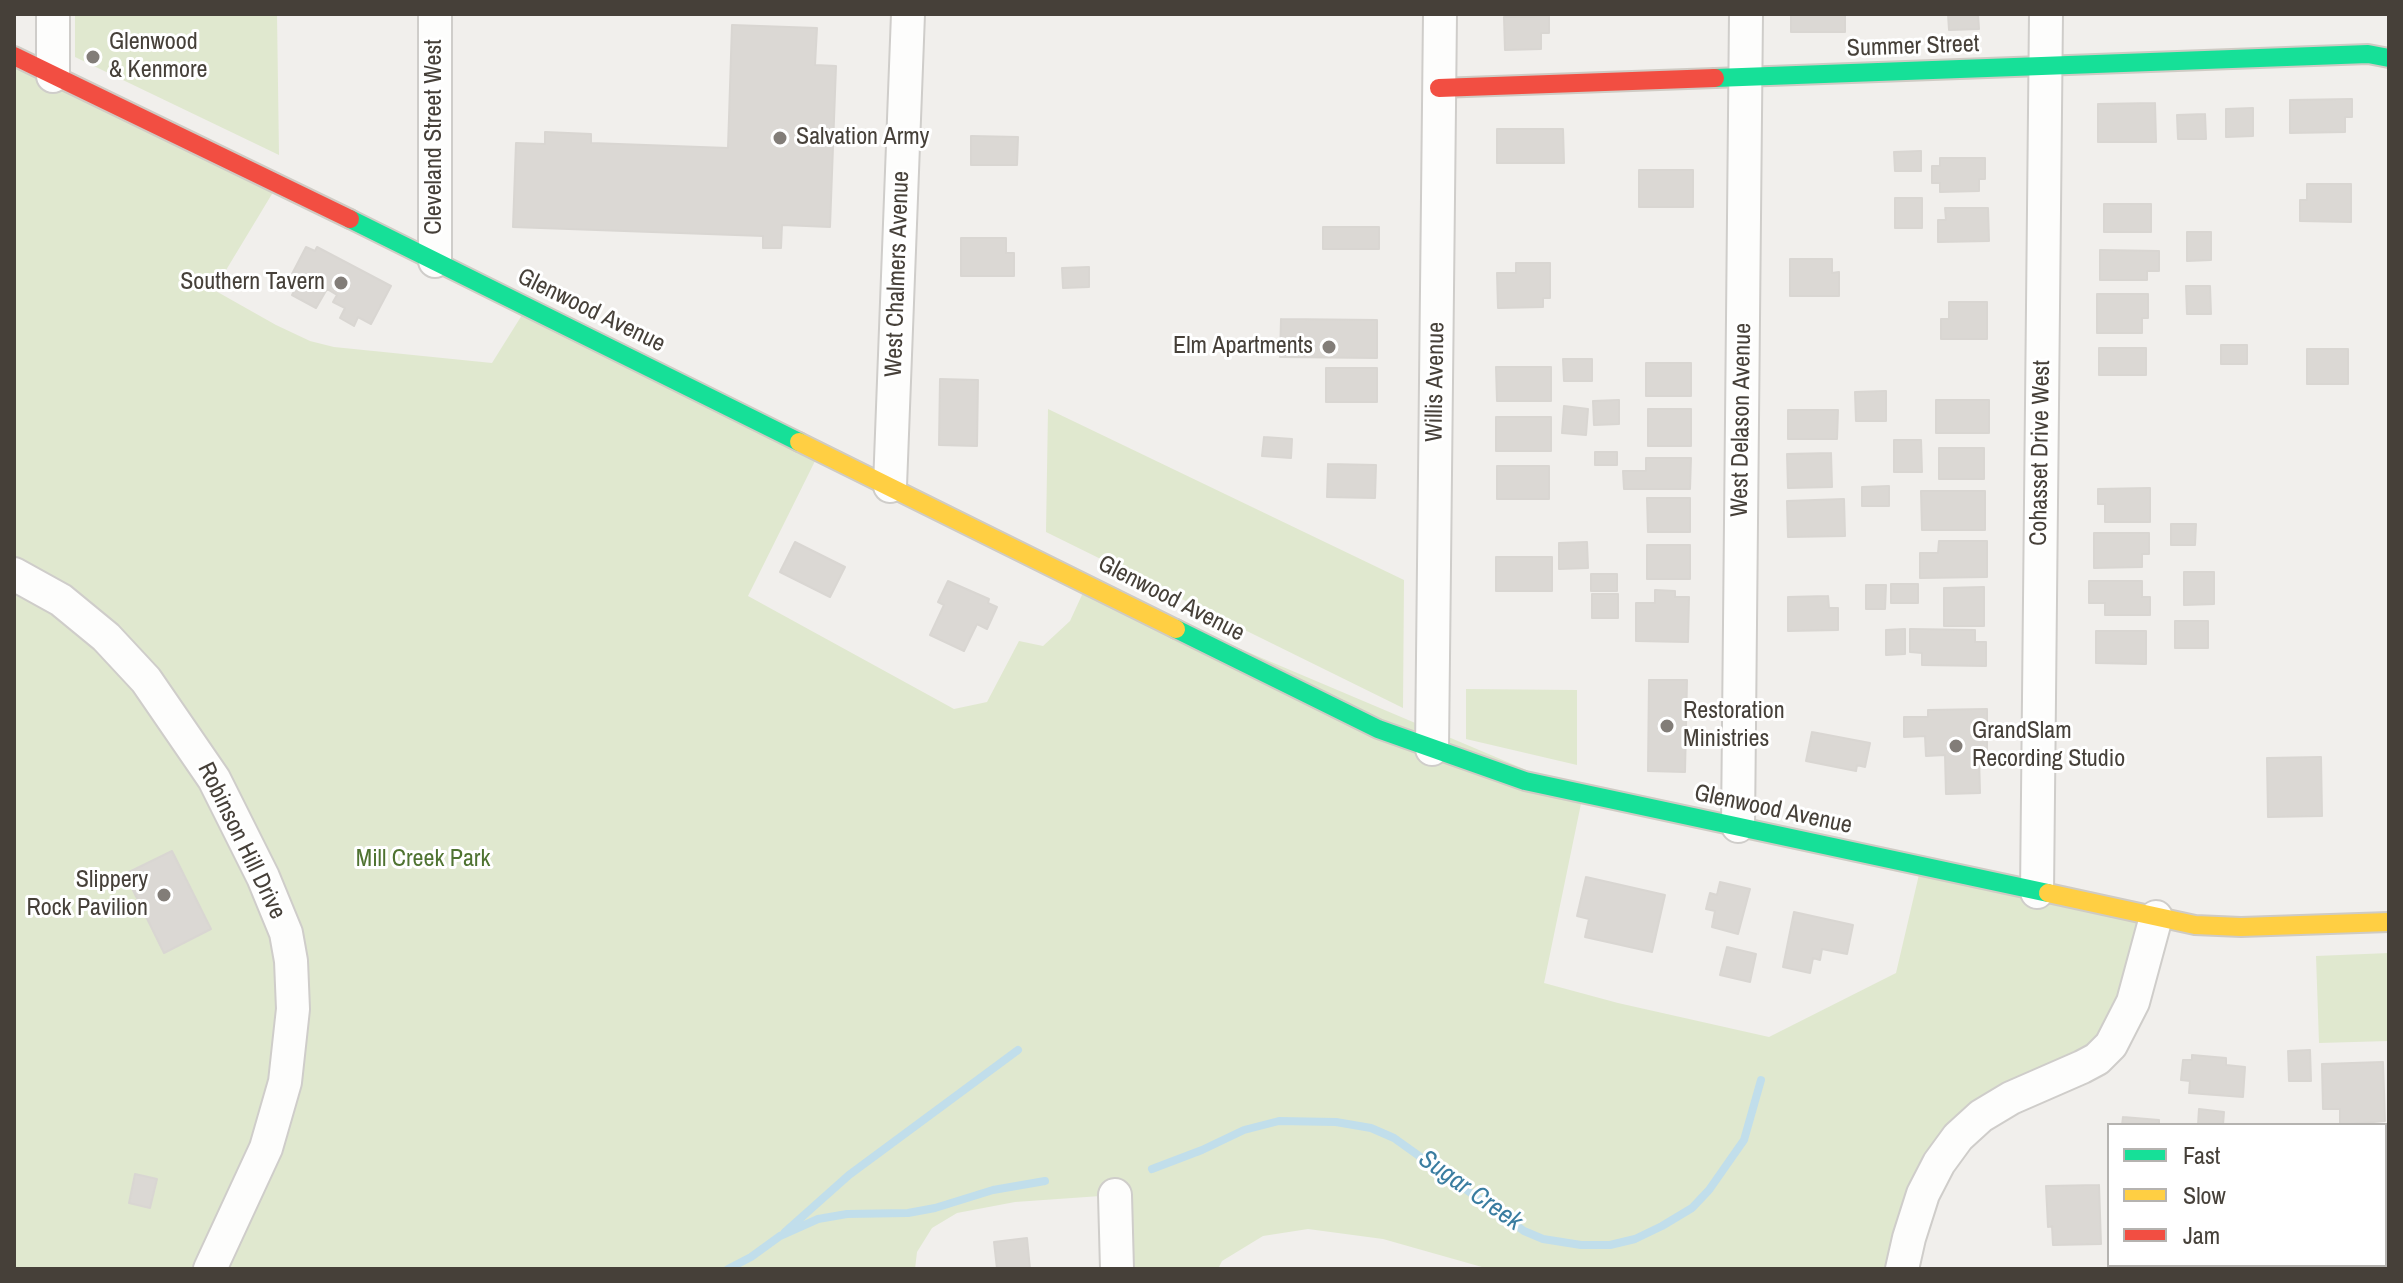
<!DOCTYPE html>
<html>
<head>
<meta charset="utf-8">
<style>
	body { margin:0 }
	#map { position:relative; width:2403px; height:1283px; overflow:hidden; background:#f1efec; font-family:"Archivo Narrow",sans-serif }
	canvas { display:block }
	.frame { position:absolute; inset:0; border:16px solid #464039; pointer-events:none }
	.legend { position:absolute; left:2107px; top:1123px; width:280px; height:144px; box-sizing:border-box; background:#fff; border:2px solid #b5b3b0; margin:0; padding:10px 14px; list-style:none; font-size:24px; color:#464039 }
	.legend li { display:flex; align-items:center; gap:16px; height:40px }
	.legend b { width:40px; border:2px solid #b5b3b0 }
</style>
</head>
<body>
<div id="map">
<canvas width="2403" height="1283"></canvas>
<div class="frame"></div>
<ul class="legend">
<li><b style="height:10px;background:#16e098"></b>Fast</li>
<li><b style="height:10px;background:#ffcf43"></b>Slow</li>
<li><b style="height:10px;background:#f24e42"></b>Jam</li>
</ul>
</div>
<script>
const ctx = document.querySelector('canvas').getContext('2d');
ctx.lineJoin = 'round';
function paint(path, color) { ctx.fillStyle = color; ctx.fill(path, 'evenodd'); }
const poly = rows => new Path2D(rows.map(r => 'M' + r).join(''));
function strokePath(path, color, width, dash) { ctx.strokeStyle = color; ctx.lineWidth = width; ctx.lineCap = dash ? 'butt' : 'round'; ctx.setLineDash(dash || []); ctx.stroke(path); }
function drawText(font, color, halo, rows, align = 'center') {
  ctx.font = font + ' "Archivo Narrow",sans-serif'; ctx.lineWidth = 6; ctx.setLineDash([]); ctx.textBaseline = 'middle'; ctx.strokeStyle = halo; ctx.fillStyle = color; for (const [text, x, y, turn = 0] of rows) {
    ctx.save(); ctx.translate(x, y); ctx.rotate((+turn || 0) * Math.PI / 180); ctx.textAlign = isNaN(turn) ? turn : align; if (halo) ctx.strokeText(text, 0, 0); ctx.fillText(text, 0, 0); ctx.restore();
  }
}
const green = poly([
	[75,14,277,14,279,155,75,57],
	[14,56,278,184,214,290,276,325,310,341,334,347,492,363,527,307,820,451,748,596,954,709,987,702,1019,641,1043,646,1070,621,1087,584,1583,794,1544,983,1618,1003,1769,1037,1896,973,1921,866,2156,917,2123,1025,1981,1116,1902,1269,1489,1269,1383,1239,1308,1229,1263,1236,1222,1261,1218,1269,1117,1269,1115,1195,1015,1202,957,1213,932,1228,917,1252,915,1269,14,1269],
	[1048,409,1404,580,1403,708,1046,532],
	[1466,689,1577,690,1577,765,1466,739],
	[2389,953,2389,1041,2319,1043,2316,956]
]);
const stream = poly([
	[1152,1169,1202,1150,1244,1130,1279,1121,1336,1122,1371,1128,1394,1138,1524,1231,1543,1239,1581,1245,1610,1245,1635,1239,1662,1226,1692,1208,1709,1190,1744,1140,1761,1080],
	[785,1232,849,1175,1018,1050],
	[728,1269,751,1257,780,1236,818,1219,847,1214,908,1213,935,1208,993,1190,1045,1181]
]);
const building = poly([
	[1791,14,1845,14,1845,32,1791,32,1791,14],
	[1948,14,1978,14,1979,29,1949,30,1948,14],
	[1549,16,1549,33,1541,33,1541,49,1505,50,1504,17,1549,16],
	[732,25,817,28,815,65,836,66,830,227,782,225,781,248,763,248,763,236,513,227,516,143,545,144,545,132,591,134,591,143,728,148,732,25],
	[2352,99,2352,117,2345,117,2345,132,2290,133,2290,100,2352,99],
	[2155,103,2156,142,2098,142,2098,104,2155,103],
	[2253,108,2253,136,2226,137,2226,109,2253,108],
	[2205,114,2206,139,2178,139,2177,115,2205,114],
	[1497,129,1563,129,1564,163,1497,163,1497,129],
	[971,136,1018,137,1017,165,971,165,971,136],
	[1921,151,1921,171,1895,171,1894,152,1921,151],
	[1940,158,1985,158,1985,179,1979,179,1979,191,1940,192,1940,183,1932,183,1932,166,1940,166,1940,158],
	[1639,170,1693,170,1693,207,1639,207,1639,170],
	[2307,184,2351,184,2351,222,2300,221,2300,200,2307,200,2307,184],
	[1895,198,1922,198,1922,228,1895,228,1895,198],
	[2104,204,2151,204,2151,232,2104,232,2104,204],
	[1945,208,1988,208,1989,241,1938,242,1938,220,1946,220,1945,208],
	[1323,227,1379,227,1379,249,1323,249,1323,227],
	[2187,232,2211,232,2211,260,2187,261,2187,232],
	[961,238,1006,238,1006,253,1014,253,1014,276,961,276,961,238],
	[306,247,315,251,317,247,391,286,371,324,358,317,354,326,340,318,345,308,333,302,337,295,327,289,316,308,292,295,301,279,292,274,306,247],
	[2100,250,2159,251,2159,271,2147,271,2147,280,2100,280,2100,250],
	[1790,259,1832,259,1832,273,1839,272,1839,296,1790,296,1790,259],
	[1516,263,1550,263,1550,298,1543,298,1543,307,1498,308,1497,273,1516,273,1516,263],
	[1089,267,1089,287,1063,288,1062,268,1089,267],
	[2186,286,2210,286,2211,314,2187,314,2186,286],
	[2097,294,2148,294,2148,318,2142,318,2142,333,2097,333,2097,294],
	[1949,302,1987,302,1987,339,1941,339,1941,319,1949,319,1949,302],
	[1281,319,1377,320,1377,358,1280,357,1281,319],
	[2221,345,2247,345,2247,364,2221,364,2221,345],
	[2099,348,2146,348,2146,375,2099,375,2099,348],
	[2307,349,2348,349,2348,384,2307,384,2307,349],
	[1563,359,1592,359,1592,381,1564,381,1563,359],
	[1646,363,1691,363,1691,396,1646,396,1646,363],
	[1496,367,1551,367,1551,401,1497,401,1496,367],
	[1326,368,1377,368,1377,402,1326,402,1326,368],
	[940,379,978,380,977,446,939,445,940,379],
	[1886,391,1886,421,1856,421,1855,392,1886,391],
	[1619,400,1619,424,1594,425,1593,401,1619,400],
	[1936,400,1989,400,1989,433,1936,433,1936,400],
	[1564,406,1588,409,1586,435,1562,433,1564,406],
	[1648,409,1691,409,1691,446,1648,446,1648,409],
	[1788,410,1838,410,1837,439,1788,439,1788,410],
	[1496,417,1551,417,1551,451,1496,451,1496,417],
	[1264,437,1292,439,1291,458,1262,456,1264,437],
	[1894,440,1921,440,1922,472,1894,472,1894,440],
	[1939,448,1984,448,1984,479,1939,479,1939,448],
	[1595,452,1617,452,1617,465,1595,465,1595,452],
	[1831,453,1832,487,1788,488,1787,454,1831,453],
	[1646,458,1691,458,1690,489,1624,489,1623,471,1646,471,1646,458],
	[1328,464,1376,465,1375,498,1327,497,1328,464],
	[1497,466,1549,466,1549,499,1497,499,1497,466],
	[1889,486,1889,506,1862,506,1862,487,1889,486],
	[2150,488,2150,522,2105,522,2105,504,2098,504,2098,489,2150,488],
	[1921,491,1985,491,1985,530,1922,530,1921,491],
	[1647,498,1690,498,1690,532,1648,532,1647,498],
	[1844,499,1845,536,1788,537,1787,501,1844,499],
	[2171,524,2196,524,2195,545,2171,545,2171,524],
	[2094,533,2149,533,2149,554,2142,554,2142,567,2094,568,2094,533],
	[1939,541,1987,541,1987,577,1920,578,1920,553,1938,553,1939,541],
	[795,542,845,567,830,597,780,572,795,542],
	[1587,542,1588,568,1559,569,1559,543,1587,542],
	[1647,545,1690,545,1690,579,1647,579,1647,545],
	[1496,557,1552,557,1552,591,1496,591,1496,557],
	[2184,572,2214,572,2214,604,2184,605,2184,572],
	[1591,574,1617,574,1617,591,1591,591,1591,574],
	[948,581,989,599,988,603,997,607,987,629,977,624,964,651,930,635,944,605,938,602,948,581],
	[2089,581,2142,581,2142,597,2150,597,2150,615,2105,615,2105,603,2089,603,2089,581],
	[1891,584,1918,584,1918,603,1891,603,1891,584],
	[1866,585,1886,585,1885,609,1866,609,1866,585],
	[1984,587,1984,626,1944,626,1944,588,1984,587],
	[1655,590,1675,591,1675,597,1689,597,1688,642,1636,641,1636,603,1655,603,1655,590],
	[1592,594,1618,594,1618,618,1592,618,1592,594],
	[1828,596,1829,608,1838,608,1838,630,1788,631,1788,597,1828,596],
	[2175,621,2208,621,2208,648,2175,648,2175,621],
	[1905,629,1905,654,1886,655,1886,630,1905,629],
	[1910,629,1975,630,1975,642,1986,642,1986,666,1922,665,1922,653,1910,652,1910,629],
	[2096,631,2146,631,2146,664,2096,663,2096,631],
	[1649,680,1687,680,1685,772,1648,771,1649,680],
	[1987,709,1987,757,1979,757,1980,793,1946,794,1945,755,1926,756,1925,736,1904,737,1904,717,1928,717,1928,710,1987,709],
	[1812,732,1870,743,1865,767,1857,765,1856,771,1806,761,1812,732],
	[2321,757,2322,816,2268,817,2267,758,2321,757],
	[172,851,211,929,164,953,125,874,172,851],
	[1586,877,1665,895,1652,952,1585,937,1589,919,1577,916,1586,877],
	[1720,882,1750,889,1738,934,1712,927,1715,911,1706,909,1710,893,1717,895,1720,882],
	[1794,912,1853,925,1847,954,1822,949,1820,960,1813,958,1810,973,1783,967,1794,912],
	[1727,947,1756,954,1750,982,1720,975,1727,947],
	[2310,1050,2311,1081,2289,1081,2288,1051,2310,1050],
	[2192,1055,2226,1058,2226,1065,2245,1067,2243,1097,2189,1093,2190,1081,2181,1080,2183,1060,2192,1060,2192,1055],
	[2383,1062,2385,1121,2340,1125,2340,1109,2323,1109,2322,1064,2383,1062],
	[2199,1109,2224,1112,2223,1125,2198,1125,2199,1109],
	[2123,1117,2159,1120,2159,1125,2122,1125,2123,1117],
	[135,1174,157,1179,150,1208,129,1203,135,1174],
	[2099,1185,2101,1244,2053,1245,2052,1226,2048,1227,2046,1186,2099,1185],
	[1027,1238,1030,1269,997,1269,994,1242,1027,1238],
	[2125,1265,2158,1265,2158,1269,2125,1269,2125,1265],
	[2282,1265,2318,1265,2317,1269,2281,1269,2282,1265]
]);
const street = poly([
	[53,76,53,14],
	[435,261,435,14],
	[890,486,908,14],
	[14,574,61,600,106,637,146,680,214,779,263,877,286,933,291,961,293,1009,285,1082,266,1148,210,1269],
	[1432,749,1440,14],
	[1738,826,1746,14],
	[2037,892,2046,14],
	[1115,1195,1117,1269],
	[1902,1269,1909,1238,1923,1194,1939,1163,1958,1137,1981,1116,2011,1098,2082,1067,2097,1059,2111,1045,2133,1002,2156,917]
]);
const fast = poly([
	[1715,78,2368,54,2389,58],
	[350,219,799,442],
	[1176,629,1378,729,1525,781,2048,893]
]);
const slow = poly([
	[799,442,1176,629],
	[2048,893,2195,925,2241,927,2389,922]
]);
const jam = poly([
	[14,56,350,219],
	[1439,88,1715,78]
]);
const markers = [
	[93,57,8,"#827d78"],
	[780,138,8,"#827d78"],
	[341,283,8,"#827d78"],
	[1329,347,8,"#827d78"],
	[1667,726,8,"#827d78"],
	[1956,746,8,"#827d78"],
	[164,895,8,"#827d78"]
];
const poiNames = [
	["Glenwood",109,43],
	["& Kenmore",109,71],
	["Salvation Army",796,138],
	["Southern Tavern",325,283,"right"],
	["Elm Apartments",1313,347,"right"],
	["Restoration",1683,712],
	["Ministries",1683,740],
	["GrandSlam",1972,732],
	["Recording Studio",1972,760],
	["Slippery",148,881,"right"],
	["Rock Pavilion",148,909,"right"]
];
const streetNames = [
	["Summer Street",1913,47,-2],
	["Cleveland Street West",435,137,-90],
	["West Chalmers Avenue",898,274,-88],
	["Glenwood Avenue",591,311,26],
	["Willis Avenue",1436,382,-89],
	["West Delason Avenue",1742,420,-89],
	["Cohasset Drive West",2041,453,-89],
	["Glenwood Avenue",1171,599,27],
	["Glenwood Avenue",1773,810,12],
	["Robinson Hill Drive",241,841,64]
];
const parkNames = [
	["Mill Creek Park",423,860]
];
const waterNames = [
	["Sugar Creek",1470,1191,35]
];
paint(green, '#e0e8cf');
strokePath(stream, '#c1deeb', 8);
paint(building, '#dbd8d4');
strokePath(building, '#d9d6d2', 2);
strokePath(street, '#cfcdca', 36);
strokePath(fast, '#cfcbc4', 22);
strokePath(slow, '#cfcbc4', 22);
strokePath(jam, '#cfcbc4', 22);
strokePath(street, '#fdfdfc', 32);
strokePath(fast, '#16e098', 18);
strokePath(slow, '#ffcf43', 18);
strokePath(jam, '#f24e42', 18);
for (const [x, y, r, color] of markers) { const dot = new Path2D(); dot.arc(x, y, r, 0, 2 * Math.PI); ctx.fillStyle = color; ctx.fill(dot); strokePath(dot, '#fff', 3); }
drawText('24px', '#464039', '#fff', poiNames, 'left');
drawText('24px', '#464039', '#fff', streetNames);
drawText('24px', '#4f7331', '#fff', parkNames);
drawText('italic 26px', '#3a7da0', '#fff', waterNames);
</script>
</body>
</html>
